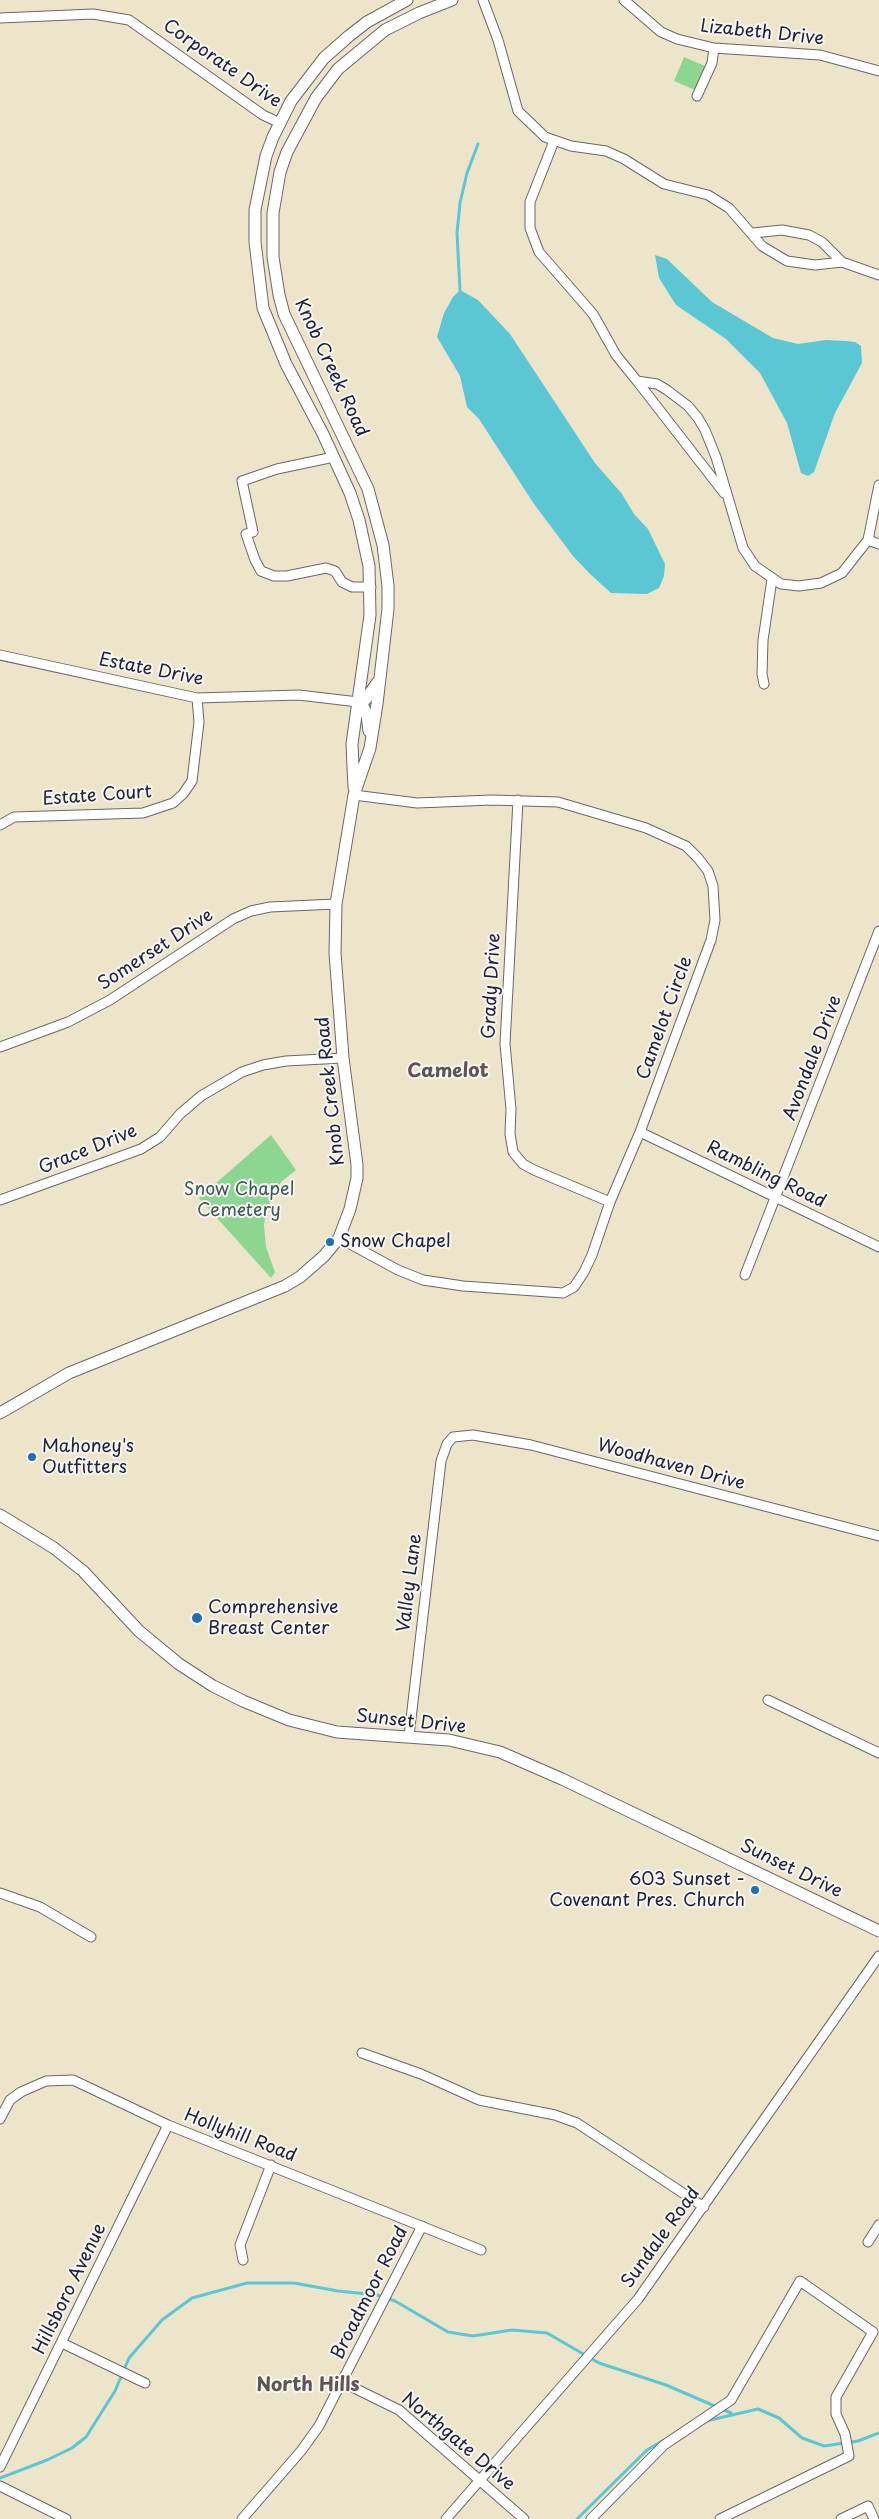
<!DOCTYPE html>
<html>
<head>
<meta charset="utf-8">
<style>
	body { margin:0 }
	canvas { display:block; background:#ede5ca }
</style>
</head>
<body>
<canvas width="879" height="2519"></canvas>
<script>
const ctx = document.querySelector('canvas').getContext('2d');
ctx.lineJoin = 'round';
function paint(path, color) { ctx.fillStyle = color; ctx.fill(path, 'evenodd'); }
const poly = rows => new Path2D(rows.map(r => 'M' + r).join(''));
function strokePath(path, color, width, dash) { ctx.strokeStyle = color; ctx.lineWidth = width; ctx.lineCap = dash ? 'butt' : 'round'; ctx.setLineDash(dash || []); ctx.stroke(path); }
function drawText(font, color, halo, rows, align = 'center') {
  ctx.font = font + ' "Playpen Sans",sans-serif'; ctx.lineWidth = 4; ctx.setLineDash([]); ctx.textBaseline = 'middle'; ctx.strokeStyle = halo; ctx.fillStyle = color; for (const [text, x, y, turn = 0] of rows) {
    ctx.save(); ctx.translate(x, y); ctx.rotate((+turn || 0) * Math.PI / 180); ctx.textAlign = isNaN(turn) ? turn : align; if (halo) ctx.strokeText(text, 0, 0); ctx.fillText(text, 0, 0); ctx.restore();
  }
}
const green = poly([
	[684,57,705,66,695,90,674,81],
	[271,1135,296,1170,281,1182,266,1210,264,1225,266,1247,275,1272,271,1278,199,1198]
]);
const water = poly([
	[655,255,667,259,712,302,773,338,798,344,826,340,846,341,855,342,861,346,862,363,835,413,814,472,808,476,801,473,787,423,760,373,726,339,676,305,659,278],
	[460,290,478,300,510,334,595,463,622,494,634,514,648,529,665,564,664,576,659,588,647,594,611,593,590,574,573,556,534,504,479,419,467,407,460,376,437,337,444,313,453,297]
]);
const stream = poly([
	[460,290,457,233,460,203,467,173,478,144],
	[706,2421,758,2409,779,2418,802,2438,824,2446,858,2441,879,2433],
	[0,2478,47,2460,72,2448,86,2437,115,2391,129,2358,162,2320,192,2298,247,2283,294,2283,338,2291,377,2295,395,2301,448,2332,473,2336,512,2330,547,2333,599,2363,666,2385,731,2413],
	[577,2519,647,2450,664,2440]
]);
const street = poly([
	[483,0,498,40,518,111,545,137,571,146,606,151,624,159,664,184,708,195,729,208,762,246,787,261,815,265,842,262,879,275],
	[624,0,661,32,677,39,714,48,820,55,879,71],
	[0,18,93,14,129,20,263,115,280,123],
	[697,96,712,63,714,48],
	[554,141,530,202,530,228,539,252,593,314,616,355,637,381,657,384,667,390,688,406,698,418,705,430,716,457,743,548,755,566,781,584,799,586,821,583,842,573,868,540,879,485],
	[753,233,782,230,809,235,822,242,842,262],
	[637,381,724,493],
	[334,457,277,469,242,481,253,532,246,534,255,560,261,571,274,576,287,576,326,568,335,571,342,582,352,587,371,587],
	[868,540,879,544],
	[0,655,197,698,299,695,358,702],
	[764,684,762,674,763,640,772,579],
	[518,800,505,1044,511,1109,510,1134,513,1152,523,1164,534,1170,610,1202],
	[0,825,14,817,143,813,173,803,183,794,192,781,199,722,197,698],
	[0,1047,68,1022,110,1000,233,919,251,911,270,907,336,904],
	[640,1132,879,1247],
	[0,1200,141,1149,160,1137,180,1114,201,1096,242,1072,263,1065,286,1061,343,1058],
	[339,1238,398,1270,423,1280,463,1286,563,1293,574,1287,584,1272,592,1255,610,1202,640,1132,711,940,715,920,713,886,708,871,698,858,686,846,646,828,558,802,492,800,417,803,354,795],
	[745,1275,879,931],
	[768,1700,879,1753],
	[409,1736,441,1461,447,1444,453,1437,473,1435,531,1445,879,1536],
	[0,1893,40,1907,91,1937],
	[362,2053,421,2074,479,2100,555,2115,577,2123,704,2207],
	[0,2119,10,2100,21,2092,46,2081,73,2080,168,2125,481,2250],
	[868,2242,879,2225],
	[243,2260,240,2245,271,2165],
	[62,2343,145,2383],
	[342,2382,399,2410,524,2519],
	[0,2467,168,2125],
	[0,2486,66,2519],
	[242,2519,301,2451,319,2426,422,2226],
	[446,2519,638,2299,879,1956],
	[591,2519,664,2445,731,2400,800,2281,873,2332,836,2397,836,2414,845,2434,849,2456,720,2519],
	[841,2519,868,2506,874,2519]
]);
const secondary = poly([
	[369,731,367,715,363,706,358,702,366,699,377,683],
	[354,788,352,744,370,615,369,566,359,520,350,493,323,434,286,364,263,308,255,242,255,210,266,156,273,137,291,101,324,58,349,36,367,22,407,0],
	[0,1413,69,1373,285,1286,300,1277,324,1256,339,1238,350,1209,357,1178,357,1165,343,1058,335,953,336,904,354,795,370,748,377,704,388,609,388,586,383,545,368,489,284,314,279,295,273,257,273,213,280,172,287,152,316,98,338,69,385,30,419,13,452,0],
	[0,1515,54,1548,83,1571,139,1631,179,1664,213,1686,243,1701,289,1720,337,1732,449,1740,500,1752,562,1779,879,1931]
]);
const markers = [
	[330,1242,5,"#1f6fb2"],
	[32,1457,5,"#1f6fb2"],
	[197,1618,6,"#1f6fb2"],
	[755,1890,5,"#1f6fb2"]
];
const streetNames = [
	["Lizabeth Drive",762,33,6],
	["Corporate Drive",222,64,35],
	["Knob Creek Road",331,368,65],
	["Estate Drive",151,670,11],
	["Estate Court",97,796,-4],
	["Somerset Drive",156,950,-33],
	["Grady Drive",492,986,-87],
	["Camelot Circle",665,1018,-70],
	["Avondale Drive",813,1058,-69],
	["Knob Creek Road",331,1091,-96],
	["Grace Drive",88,1150,-22],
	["Rambling Road",766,1175,26],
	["Woodhaven Drive",671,1465,15],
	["Valley Lane",410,1583,-83],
	["Sunset Drive",411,1722,6],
	["Sunset Drive",791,1869,26],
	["Hollyhill Road",240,2136,21],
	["Sundale Road",661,2238,-54],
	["Hillsboro Avenue",70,2289,-64],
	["Broadmoor Road",370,2293,-63],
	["Northgate Drive",458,2442,40]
];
const parkNames = [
	["Snow Chapel",239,1190],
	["Cemetery",239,1211]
];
const poiNames = [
	["Snow Chapel",340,1242],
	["Mahoney's",42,1447],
	["Outfitters",42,1468],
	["Comprehensive",208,1608],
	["Breast Center",208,1629],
	["603 Sunset -",745,1880,"right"],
	["Covenant Pres. Church",745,1901,"right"]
];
const neighbourhoodNames = [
	["Camelot",448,1072],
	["North Hills",308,2386]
];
paint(green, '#8cd692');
paint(water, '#5bc7d4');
strokePath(stream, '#5bc7d4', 3);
strokePath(street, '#69666d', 11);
strokePath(secondary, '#69666d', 13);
strokePath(street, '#fff', 9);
strokePath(secondary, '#fff', 11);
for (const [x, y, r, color] of markers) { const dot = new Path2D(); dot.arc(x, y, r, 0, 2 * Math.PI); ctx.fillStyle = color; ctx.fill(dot); strokePath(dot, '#f6f6f2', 2); }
drawText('18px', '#22223b', '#f6f6f2', streetNames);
drawText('18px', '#425855', '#f6f6f2', parkNames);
drawText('18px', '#22223b', '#f6f6f2', poiNames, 'left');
drawText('bold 19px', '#61534f', '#f6f6f2', neighbourhoodNames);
</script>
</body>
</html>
